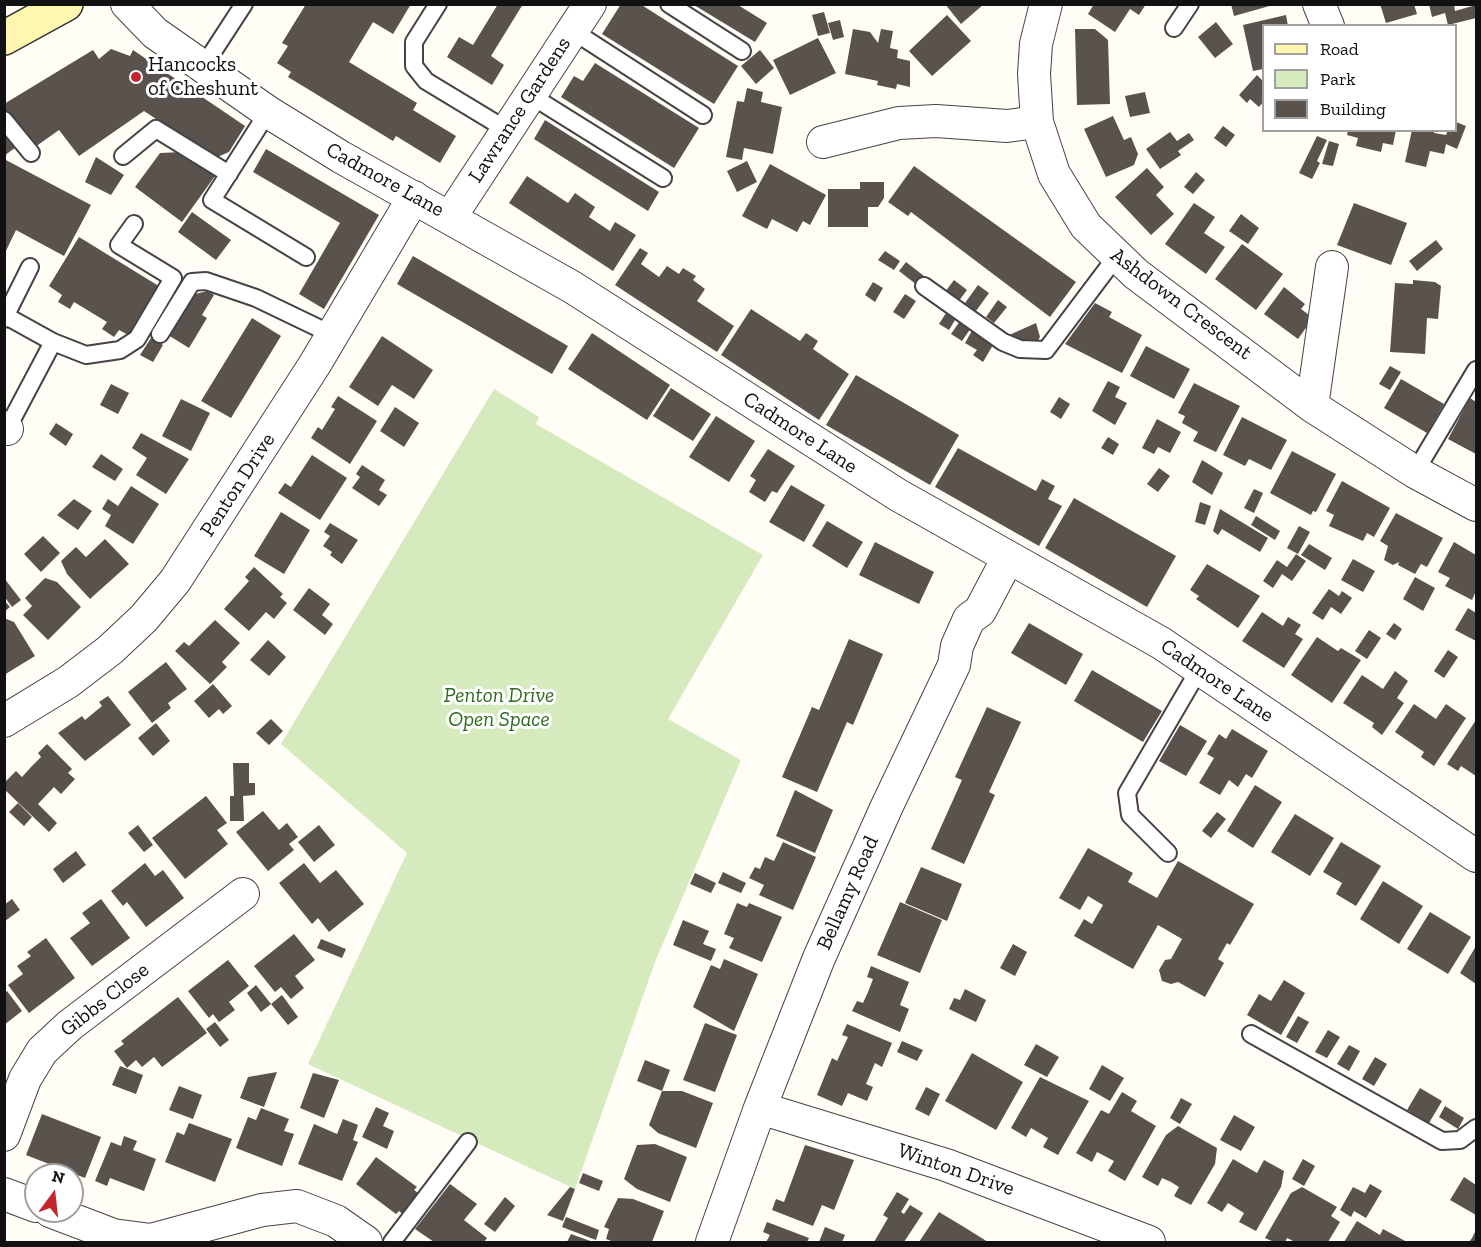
<!DOCTYPE html>
<html>
<head>
<meta charset="utf-8">
<style>
	body { margin:0 }
	#map { position:relative; width:1481px; height:1247px; overflow:hidden; background:#fffdf5; font-family:"Zilla Slab",serif }
	canvas { display:block }
	.frame { position:absolute; inset:0; border:6px solid #111; pointer-events:none }
	.legend { position:absolute; left:1262px; top:24px; width:195px; height:108px; box-sizing:border-box; background:#fff; border:2px solid #a0a0a0; margin:0; padding:8px 10px; list-style:none; font-size:18px; color:#111 }
	.legend li { display:flex; align-items:center; gap:12px; height:30px }
	.legend b { width:30px; border:2px solid #a0a0a0 }
	.north { position:absolute; left:24px; top:1163px; width:60px; height:60px; box-sizing:border-box; background:#fff; border:2px solid #a0a0a0; border-radius:50%; rotate:15deg; font-size:16px; font-weight:700; line-height:24px; text-align:center; color:#111 }
	.north::after { content:''; display:block; margin:auto; width:21px; height:27px; background:#c4262e; clip-path:polygon(50% 0,100% 100%,50% 72%,0 100%) }
</style>
</head>
<body>
<div id="map">
<canvas width="1481" height="1247"></canvas>
<div class="frame"></div>
<ul class="legend">
<li><b style="height:8px;background:#fff6b0"></b>Road</li>
<li><b style="height:16px;background:#d5ebbd"></b>Park</li>
<li><b style="height:16px;background:#5a524d"></b>Building</li>
</ul>
<div class="north">N</div>
</div>
<script>
const ctx = document.querySelector('canvas').getContext('2d');
ctx.lineJoin = 'round';
function paint(path, color) { ctx.fillStyle = color; ctx.fill(path, 'evenodd'); }
const poly = rows => new Path2D(rows.map(r => 'M' + r).join(''));
function strokePath(path, color, width, dash) { ctx.strokeStyle = color; ctx.lineWidth = width; ctx.lineCap = dash ? 'butt' : 'round'; ctx.setLineDash(dash || []); ctx.stroke(path); }
function drawText(font, color, halo, rows, align = 'center') {
  ctx.font = font + ' "Zilla Slab",serif'; ctx.lineWidth = 6; ctx.setLineDash([]); ctx.textBaseline = 'middle'; ctx.strokeStyle = halo; ctx.fillStyle = color; for (const [text, x, y, turn = 0] of rows) {
    ctx.save(); ctx.translate(x, y); ctx.rotate((+turn || 0) * Math.PI / 180); ctx.textAlign = isNaN(turn) ? turn : align; if (halo) ctx.strokeText(text, 0, 0); ctx.fillText(text, 0, 0); ctx.restore();
  }
}
const green = poly([
	[494,389,539,417,536,424,763,555,668,719,741,760,655,962,575,1189,308,1064,407,853,281,744]
]);
const building = poly([
	[306,4,411,4,393,34,373,22,349,62,417,103,413,110,456,136,440,163,396,136,393,141,288,77,291,72,277,63,288,46,282,43],
	[498,4,523,4,491,56,504,65,492,85,447,57,459,37,473,45],
	[621,4,640,4,738,66,714,104,602,34],
	[945,4,984,4,961,24],
	[1094,4,1146,4,1139,15,1130,9,1115,32,1088,14],
	[1231,4,1273,4,1273,5,1234,16],
	[1380,4,1414,4,1417,14,1386,23],
	[1429,4,1454,4,1455,11,1476,5,1476,18,1448,25,1445,13,1432,17],
	[694,5,738,5,767,23,755,42],
	[824,12,830,33,818,36,812,15],
	[947,15,971,41,932,76,909,51],
	[1286,15,1288,26,1263,26,1263,69,1253,71,1243,25],
	[840,20,844,37,833,40,828,23],
	[1216,22,1233,44,1215,58,1198,37],
	[853,29,870,32,878,43,881,29,893,31,890,48,898,50,897,58,910,61,910,87,897,84,896,89,877,85,878,81,845,74],
	[1075,29,1095,29,1108,40,1110,104,1077,105],
	[818,38,836,73,790,95,773,60],
	[111,49,130,56,133,50,245,126,229,152,215,158,144,111,79,156,59,130,35,147,4,108,4,104,93,50,99,59],
	[760,50,774,68,756,84,741,66],
	[595,63,699,128,674,168,561,97,574,76,583,81],
	[1257,75,1263,81,1263,102,1259,107,1250,99,1247,103,1239,95],
	[747,88,763,92,761,102,782,107,773,154,744,148,742,160,726,157,737,101,744,102],
	[1145,92,1150,113,1130,117,1125,96],
	[1113,116,1124,140,1131,137,1138,154,1134,165,1106,177,1084,129],
	[545,120,659,192,648,211,534,139],
	[1456,122,1466,126,1457,149,1446,144,1444,154,1430,151,1426,167,1405,162,1412,130,1435,130,1434,133,1446,135,1448,130,1456,130],
	[1223,126,1235,135,1226,147,1214,138],
	[1348,130,1396,130,1393,145,1383,143,1381,152,1356,146,1358,138,1347,135],
	[1170,132,1177,141,1189,133,1194,140,1178,151,1181,155,1160,169,1146,149],
	[4,135,16,147,4,156],
	[1317,136,1327,140,1317,161,1320,163,1312,179,1299,173],
	[1329,141,1339,144,1333,166,1322,164],
	[266,149,379,215,324,309,299,294,340,223,253,172],
	[182,152,215,176,182,222,135,187,160,153],
	[96,157,124,175,111,195,85,182],
	[4,159,91,205,64,256,16,230,4,255],
	[747,161,757,182,737,192,727,171],
	[770,164,826,195,810,225,803,221,797,232,772,219,767,229,742,216],
	[914,166,1076,282,1050,317,911,212,908,216,888,202],
	[1147,168,1164,187,1156,195,1174,214,1151,235,1115,197],
	[1196,172,1205,180,1193,194,1184,187],
	[527,176,568,203,575,193,595,207,589,217,610,231,615,222,636,235,613,271,509,203],
	[860,182,884,182,884,198,878,207,868,207,868,227,828,227,828,189,860,189],
	[1194,203,1215,217,1204,233,1225,247,1206,274,1165,244],
	[1354,203,1407,223,1391,265,1337,245],
	[192,212,231,240,216,260,178,232],
	[1241,214,1259,228,1248,244,1229,231],
	[79,237,162,288,132,337,119,330,114,337,102,329,107,322,74,302,70,309,58,302,62,295,49,286],
	[1436,240,1443,249,1417,271,1409,261],
	[1242,244,1283,274,1256,310,1215,279],
	[640,248,648,253,641,264,659,277,667,266,679,274,683,268,696,276,693,280,705,289,697,301,734,326,717,352,615,285],
	[885,251,900,261,894,270,878,260],
	[413,256,568,346,552,374,397,284],
	[906,262,924,276,917,285,899,271],
	[954,280,967,290,958,302,945,292],
	[1413,280,1435,282,1441,286,1438,319,1427,318,1425,354,1390,352,1395,283,1413,284],
	[873,282,883,288,875,302,865,295],
	[978,285,989,293,976,311,965,303],
	[1284,287,1305,304,1301,309,1313,318,1298,339,1264,314],
	[207,291,214,295,202,315,207,318,189,348,168,335,192,295],
	[905,294,916,301,904,319,893,312],
	[998,300,1007,307,994,323,986,317],
	[1095,303,1112,312,1109,317,1142,335,1122,373,1065,344],
	[751,309,800,341,806,333,818,341,813,349,849,374,819,420,721,355],
	[946,313,955,320,949,330,939,324],
	[252,318,281,336,231,418,201,401],
	[960,321,971,328,962,341,951,334],
	[1036,323,1040,337,1037,342,1021,346,1007,336],
	[973,329,993,345,983,362,973,355,977,350,965,343],
	[592,333,670,385,647,420,568,369],
	[382,336,433,370,414,399,392,385,378,406,349,387],
	[151,338,163,345,153,362,140,355],
	[1146,346,1190,369,1174,399,1130,376],
	[1390,366,1401,372,1390,390,1379,384],
	[856,375,959,435,930,485,826,425],
	[1401,379,1444,404,1427,433,1384,408],
	[1108,381,1120,387,1115,397,1127,403,1115,425,1092,411],
	[1194,383,1240,406,1216,452,1193,441,1198,432,1182,423,1185,416,1178,413],
	[111,384,129,393,118,414,100,405],
	[671,388,711,414,693,441,653,416],
	[338,396,377,421,350,464,311,438,318,427,322,430,335,409,331,407],
	[1059,397,1070,404,1061,419,1050,412],
	[1470,398,1476,402,1476,454,1448,439],
	[181,399,210,413,191,451,162,436],
	[395,407,419,423,404,447,380,431],
	[716,416,755,441,729,482,689,457],
	[1242,417,1287,440,1271,470,1249,459,1245,466,1223,455],
	[1157,419,1181,432,1170,453,1158,447,1154,454,1142,448],
	[56,423,73,434,66,446,49,434],
	[141,433,189,459,166,494,136,475,147,458,132,448],
	[1108,437,1119,444,1113,455,1101,448],
	[958,448,1036,491,1042,479,1055,486,1048,499,1062,506,1039,546,935,487],
	[768,449,795,466,777,493,772,491,765,502,749,492,756,480,750,476],
	[1292,451,1336,474,1316,512,1313,511,1311,515,1270,493],
	[101,454,123,469,115,481,92,467],
	[312,455,347,478,320,520,278,493,285,483,291,487],
	[1202,460,1223,473,1212,495,1192,482],
	[362,465,385,480,379,490,387,495,379,506,352,488,360,477,356,474],
	[1159,468,1170,476,1158,492,1147,484],
	[1342,481,1390,508,1374,537,1367,533,1363,541,1329,526,1334,515,1326,511],
	[791,485,825,505,804,542,769,522],
	[131,486,159,504,133,544,105,526,111,515,102,509,108,499,118,506],
	[1254,489,1263,493,1254,513,1244,508],
	[1074,498,1176,556,1147,607,1045,548],
	[74,499,92,511,78,530,57,515],
	[1200,502,1211,506,1205,525,1195,522],
	[1220,509,1268,538,1260,552,1222,529,1218,535,1213,531],
	[281,512,310,530,284,574,254,556],
	[1396,513,1443,538,1427,567,1421,564,1415,574,1398,565,1399,562,1393,565,1384,560,1388,546,1380,541],
	[1256,516,1280,531,1275,540,1251,525],
	[827,521,863,542,847,568,812,546],
	[330,523,358,540,342,564,330,555,332,552,323,546,330,536,324,532],
	[1299,526,1310,532,1298,554,1287,548],
	[43,536,60,553,41,572,24,554],
	[105,539,129,564,90,599,67,574,61,561,76,547,86,557],
	[875,542,934,572,919,604,859,575],
	[1454,542,1476,555,1476,591,1472,600,1445,586,1450,578,1438,572],
	[1309,544,1332,558,1325,570,1301,555],
	[1296,554,1306,561,1292,581,1282,574,1273,588,1263,581,1277,560,1287,567],
	[1353,559,1375,571,1363,592,1341,580],
	[1207,564,1260,596,1238,628,1196,599,1199,596,1190,590],
	[254,567,283,594,280,597,287,603,274,619,266,612,249,631,224,609,249,581,245,577],
	[1415,577,1435,588,1423,611,1403,599],
	[4,578,21,600,12,607,4,596],
	[45,578,57,582,81,607,48,640,23,615,32,606,25,598],
	[309,588,330,604,322,615,333,624,325,635,293,610],
	[1329,589,1339,596,1342,591,1352,598,1341,614,1331,607,1323,620,1312,613],
	[4,600,10,607,4,612],
	[1468,608,1476,613,1476,641,1455,630],
	[1262,612,1283,626,1288,617,1301,625,1295,634,1303,639,1284,668,1242,641],
	[4,618,14,622,35,656,4,675],
	[215,620,240,643,222,662,227,667,210,684,175,651,184,642,189,646],
	[1029,623,1083,654,1066,685,1011,653],
	[1394,623,1402,629,1395,640,1386,634],
	[1369,630,1381,638,1367,659,1355,651],
	[1317,637,1338,651,1341,648,1361,660,1332,703,1291,675],
	[849,639,883,654,853,725,847,722,817,792,782,777,812,707,819,710],
	[268,640,286,657,269,676,250,660],
	[1448,650,1458,657,1444,678,1434,671],
	[166,662,187,689,168,703,171,708,152,723,128,692],
	[1092,670,1162,711,1143,742,1074,701],
	[1395,671,1408,681,1397,698,1404,703,1382,735,1372,727,1374,723,1343,703,1362,675,1383,689],
	[213,684,232,706,223,714,219,709,209,718,194,701],
	[108,696,131,725,85,761,58,733,82,716,85,720,102,706,99,702],
	[1414,704,1436,719,1446,704,1466,718,1434,766,1421,757,1424,752,1395,732],
	[987,707,1021,722,989,792,995,795,964,864,931,849,962,780,955,777],
	[271,719,283,731,269,745,256,733],
	[1476,720,1476,776,1461,766,1458,771,1447,764],
	[156,723,170,741,153,756,138,738],
	[1180,725,1207,741,1186,776,1159,761],
	[1232,729,1268,751,1252,778,1246,774,1238,787,1229,780,1220,795,1199,783,1214,758,1207,754,1219,734,1226,739],
	[47,744,72,769,68,773,75,779,61,794,54,787,38,804,57,823,49,832,4,789,4,783,16,771,22,777,32,766,41,757,38,753],
	[233,763,249,763,249,783,255,783,255,795,243,796,244,821,230,821,230,796,234,796],
	[1255,785,1282,802,1253,848,1227,831],
	[795,790,833,810,815,853,776,836],
	[206,796,227,823,217,830,228,844,185,879,152,838],
	[18,803,32,817,24,826,9,812],
	[263,811,279,830,287,823,298,837,289,844,294,850,268,871,236,832],
	[1217,812,1226,819,1211,838,1202,831],
	[1295,814,1334,838,1310,876,1271,852],
	[138,825,153,845,144,852,128,833],
	[319,825,335,845,314,862,298,842],
	[783,842,816,857,793,910,759,895,764,885,749,878,755,867,760,869,765,857,774,861],
	[1341,842,1381,866,1356,906,1336,894,1342,883,1323,872],
	[1088,848,1133,873,1128,882,1157,898,1178,861,1254,904,1230,945,1227,943,1218,959,1224,963,1205,997,1178,982,1171,984,1162,981,1159,970,1165,960,1171,959,1182,939,1158,925,1133,969,1074,936,1084,919,1092,924,1103,905,1088,896,1080,910,1059,898],
	[76,851,86,865,63,883,53,869],
	[145,863,155,876,163,870,184,898,146,927,127,902,123,906,111,891],
	[304,863,320,883,336,870,364,904,329,932,318,918,312,924,279,883],
	[921,867,962,884,947,921,905,903],
	[723,872,746,883,741,893,718,883],
	[695,873,716,883,711,893,690,884],
	[1383,881,1423,906,1399,944,1360,919],
	[12,899,20,910,5,921,4,905],
	[101,899,130,938,92,966,70,938,90,923,82,913],
	[900,902,942,920,920,973,877,955],
	[737,903,747,907,749,903,782,917,762,962,729,948,734,938,724,934],
	[1430,912,1471,937,1448,974,1407,949],
	[683,920,709,931,703,944,716,949,711,961,673,945],
	[294,934,315,960,295,976,304,988,291,999,281,987,275,992,254,966],
	[46,938,75,978,29,1013,8,985,23,974,17,966,31,956,27,952],
	[321,939,346,949,342,958,317,948],
	[1013,944,1027,952,1015,976,1000,968],
	[1476,946,1476,984,1460,973],
	[724,959,758,974,734,1031,693,1007,711,965,720,969],
	[228,960,249,986,229,1002,235,1010,219,1022,213,1014,209,1018,188,991],
	[871,966,909,982,900,1005,909,1009,900,1032,852,1011,857,1001,863,1003,868,992,873,979,867,977],
	[1284,980,1305,993,1281,1035,1247,1015,1259,994,1271,1001],
	[256,985,271,1004,261,1012,247,993],
	[965,989,986,1000,976,1022,949,1009,954,998,960,1000],
	[7,991,22,1011,4,1025,4,993],
	[282,995,298,1017,288,1025,271,1004],
	[178,997,207,1033,162,1067,154,1057,142,1067,136,1060,127,1068,114,1051,124,1044,121,1041],
	[1298,1016,1309,1022,1297,1043,1286,1037],
	[215,1022,229,1040,220,1047,206,1029],
	[705,1023,737,1035,715,1092,683,1080],
	[847,1024,892,1043,882,1067,875,1063,866,1084,873,1087,867,1101,848,1093,842,1106,817,1095,832,1058,837,1061,848,1037,842,1035],
	[1328,1030,1340,1037,1327,1058,1315,1052],
	[902,1041,923,1050,917,1061,897,1052],
	[1036,1044,1059,1057,1047,1077,1024,1065],
	[1349,1045,1360,1051,1349,1071,1337,1064],
	[972,1053,1023,1082,996,1130,945,1101],
	[1375,1057,1387,1064,1374,1086,1362,1079],
	[645,1060,670,1070,662,1091,637,1081],
	[1102,1065,1124,1078,1110,1101,1089,1089],
	[120,1066,143,1075,136,1094,112,1085],
	[277,1072,264,1107,240,1098,248,1077],
	[313,1073,339,1080,324,1118,300,1108],
	[1040,1077,1089,1101,1058,1155,1043,1147,1048,1138,1031,1128,1026,1137,1011,1128],
	[179,1086,202,1095,193,1119,169,1110],
	[926,1087,940,1094,929,1116,915,1109],
	[1420,1088,1442,1101,1429,1123,1407,1110],
	[662,1091,682,1091,713,1103,696,1148,658,1133,649,1125],
	[1122,1092,1137,1101,1131,1111,1156,1126,1125,1181,1108,1171,1114,1161,1097,1152,1092,1162,1076,1153,1101,1110,1109,1114],
	[1181,1098,1192,1104,1180,1124,1170,1118],
	[1445,1106,1464,1118,1458,1129,1439,1117],
	[376,1107,389,1113,383,1126,394,1131,387,1149,362,1137],
	[261,1108,289,1119,284,1131,294,1134,282,1166,236,1148,248,1117,256,1120],
	[42,1114,101,1137,85,1178,26,1155],
	[1234,1115,1255,1127,1241,1151,1220,1140],
	[343,1119,358,1125,353,1140,358,1142,342,1181,298,1164,314,1124,337,1134],
	[189,1123,232,1139,215,1182,165,1162,177,1132,184,1135],
	[1178,1126,1217,1148,1215,1164,1191,1205,1174,1196,1179,1187,1171,1182,1162,1178,1158,1186,1142,1177,1166,1135],
	[124,1136,137,1141,133,1150,156,1159,144,1191,110,1178,107,1186,95,1181,111,1142,121,1146],
	[655,1144,687,1157,670,1202,637,1189,624,1179,637,1145],
	[805,1145,854,1160,834,1210,822,1205,813,1226,772,1210,776,1199,784,1202],
	[376,1157,417,1187,414,1190,421,1195,406,1217,399,1211,396,1214,356,1184],
	[1233,1159,1257,1173,1264,1160,1284,1171,1281,1187,1256,1231,1239,1222,1244,1213,1228,1203,1222,1212,1207,1203],
	[1303,1159,1315,1166,1304,1186,1292,1179],
	[583,1173,603,1181,599,1191,579,1183],
	[1464,1177,1476,1185,1476,1215,1450,1200],
	[450,1184,477,1204,464,1220,487,1238,484,1242,434,1242,415,1229],
	[1370,1184,1382,1191,1366,1218,1354,1211,1351,1217,1340,1210,1353,1187,1365,1193],
	[570,1187,575,1189,563,1221,547,1215],
	[1302,1187,1337,1207,1331,1216,1340,1222,1328,1242,1295,1242,1287,1238,1285,1242,1274,1242,1265,1238,1291,1193],
	[897,1192,909,1199,901,1212,904,1214,910,1205,923,1213,904,1242,874,1242,888,1218,883,1215],
	[505,1197,515,1206,495,1232,484,1224],
	[618,1198,633,1199,664,1211,652,1242,614,1242,606,1239,609,1229,604,1227],
	[939,1212,964,1227,988,1242,919,1242],
	[566,1217,599,1230,596,1240,562,1227],
	[1357,1221,1380,1235,1383,1229,1407,1242,1344,1242],
	[767,1222,809,1238,807,1242,766,1242,770,1235,763,1232],
	[825,1227,845,1235,842,1242,819,1242],
	[1476,1230,1476,1242,1469,1242,1472,1238],
	[571,1234,593,1242,567,1242]
]);
const lane = poly([
	[438,4,414,42,414,66,426,81,507,130],
	[669,4,742,51],
	[1174,28,1190,4],
	[573,31,703,115],
	[203,67,244,4],
	[530,95,663,178],
	[268,112,212,200,306,257],
	[4,120,31,153],
	[123,156,156,129,229,174],
	[924,286,1003,342,1020,349,1046,350,1116,257],
	[6,316,53,342],
	[4,319,30,267],
	[160,334,192,282,206,281,256,298,333,335],
	[7,429,53,342,86,355,120,350,137,339,173,278,119,245,134,224],
	[1415,472,1476,370],
	[1168,853,1130,815,1127,793,1200,668],
	[1251,1034,1442,1141,1460,1140,1476,1128],
	[392,1242,468,1142]
]);
const street = poly([
	[127,4,155,33,268,112,341,157,572,287,898,495,1161,643,1476,856],
	[1046,4,1036,44,1034,74,1037,122,1054,174,1086,226,1136,274,1312,406,1415,472,1476,505],
	[1319,4,1328,26],
	[823,142,899,123,936,121,1007,126,1037,122],
	[451,216,590,4],
	[1312,406,1332,267],
	[4,427,7,429],
	[4,721,68,682,110,650,144,618,175,581,315,364,414,197],
	[760,1108,946,1165,1149,1242],
	[4,1135,25,1079,42,1051,70,1025,243,894],
	[4,1194,36,1206],
	[50,1211,113,1235,151,1240,262,1210,297,1206,336,1221,366,1242],
	[712,1242,760,1108,819,958,887,806,954,665,957,646,969,619,980,611,1008,558]
]);
const secondary = poly([
	[4,38,66,4]
]);
const markers = [
	[136,77,6,"#c4262e"]
];
const poiNames = [
	["Hancocks",148,65],
	["of Cheshunt",148,89]
];
const streetNames = [
	["Lawrance Gardens",520,110,-57],
	["Cadmore Lane",385,180,29],
	["Ashdown Crescent",1181,304,37],
	["Cadmore Lane",800,433,33],
	["Penton Drive",238,485,-57],
	["Cadmore Lane",1217,681,34],
	["Bellamy Road",848,893,-66],
	["Gibbs Close",105,1000,-38],
	["Winton Drive",956,1170,19]
];
const parkNames = [
	["Penton Drive",499,696],
	["Open Space",499,720]
];
paint(green, '#d5ebbd');
paint(building, '#5a524d');
strokePath(lane, '#444', 20);
strokePath(street, '#444', 34);
strokePath(secondary, '#333', 36);
strokePath(lane, '#fff', 16);
strokePath(street, '#fff', 32);
strokePath(secondary, '#fff6b0', 33);
for (const [x, y, r, color] of markers) { const dot = new Path2D(); dot.arc(x, y, r, 0, 2 * Math.PI); ctx.fillStyle = color; ctx.fill(dot); strokePath(dot, '#fff', 2); }
drawText('21px', '#111', '#fff', poiNames, 'left');
drawText('21px', '#111', '#fff', streetNames);
drawText('italic 21px', '#2f6b1f', '#fff', parkNames);
</script>
</body>
</html>
